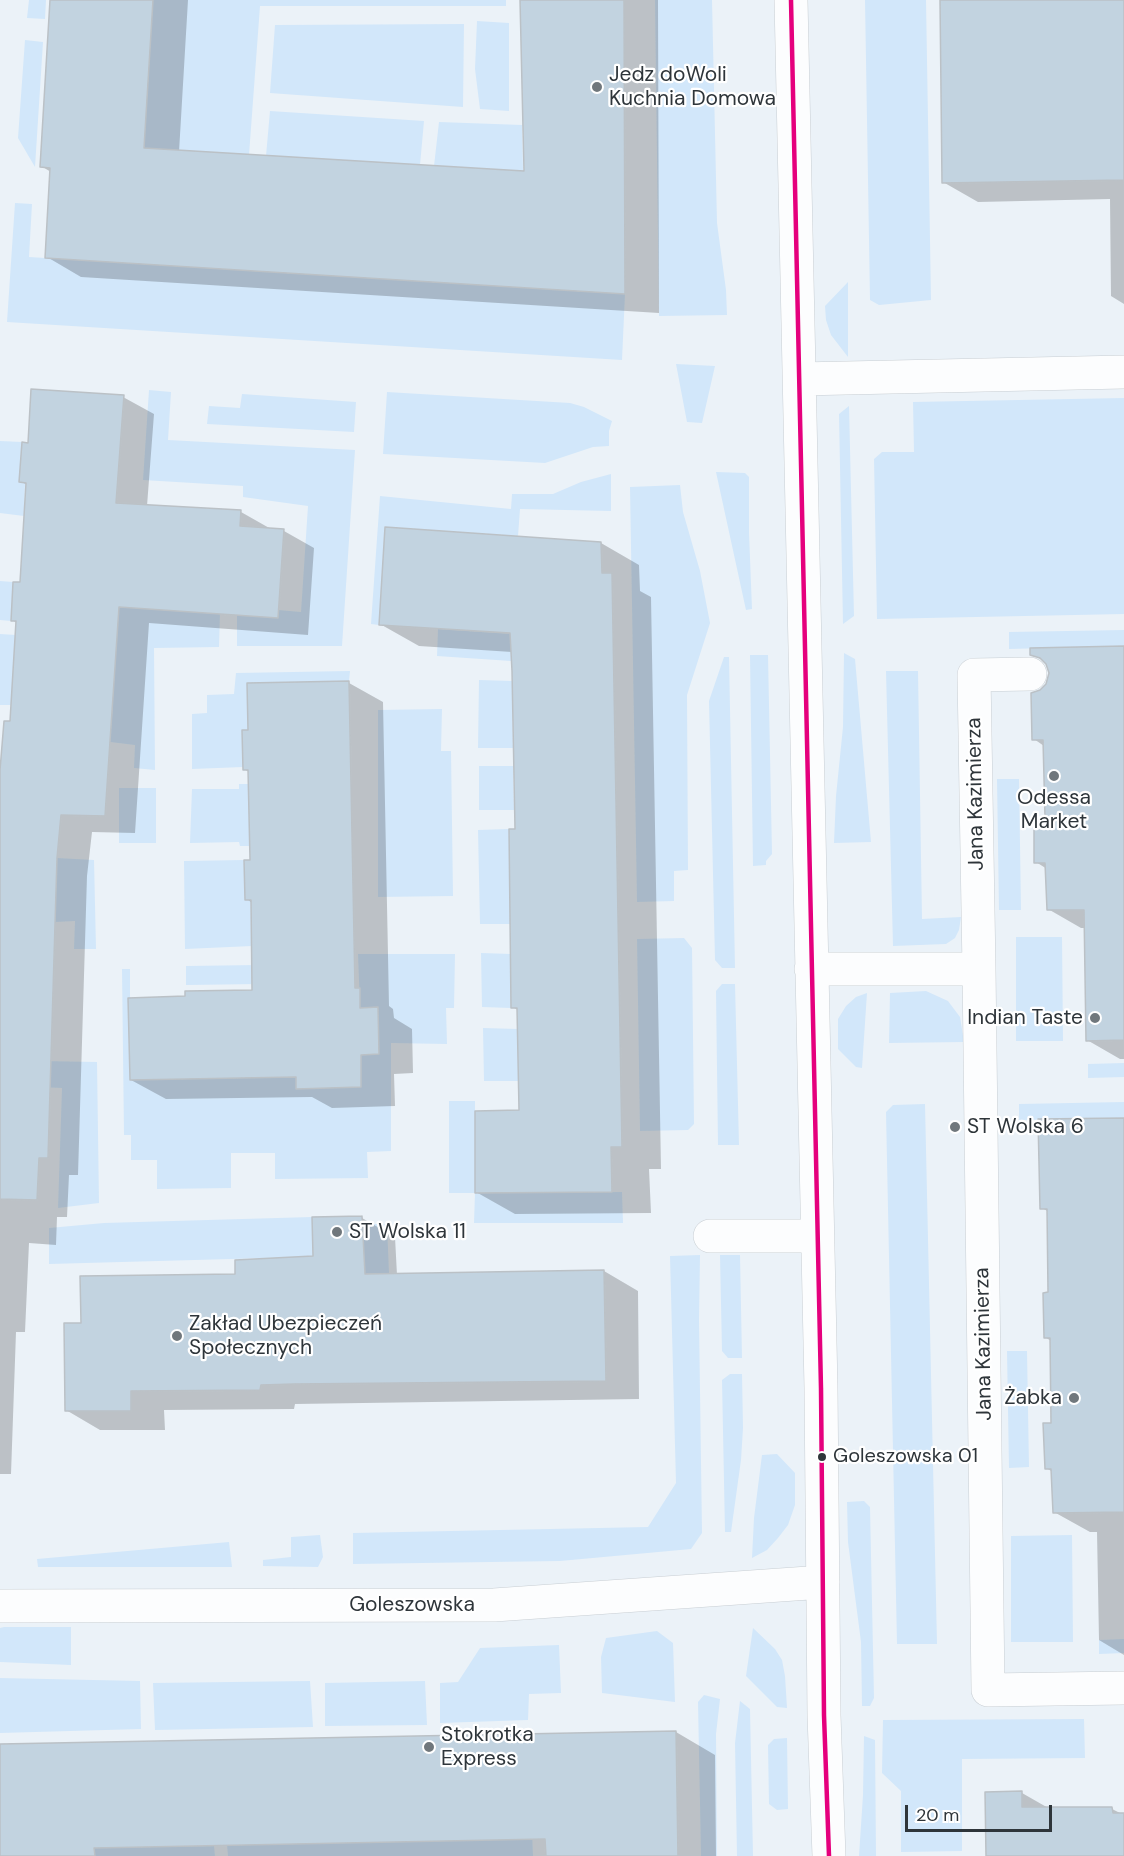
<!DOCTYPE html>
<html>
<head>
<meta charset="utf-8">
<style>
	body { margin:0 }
	#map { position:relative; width:1124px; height:1856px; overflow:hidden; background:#ebf2f8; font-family:"DM Sans",sans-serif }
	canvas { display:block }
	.scale { position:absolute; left:905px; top:1805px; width:147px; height:27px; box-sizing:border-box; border:3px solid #2e353a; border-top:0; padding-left:8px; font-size:18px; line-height:21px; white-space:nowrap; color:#2e353a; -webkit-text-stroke:4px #fff; paint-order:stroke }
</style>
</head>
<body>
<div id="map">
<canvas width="1124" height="1856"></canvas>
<div class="scale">20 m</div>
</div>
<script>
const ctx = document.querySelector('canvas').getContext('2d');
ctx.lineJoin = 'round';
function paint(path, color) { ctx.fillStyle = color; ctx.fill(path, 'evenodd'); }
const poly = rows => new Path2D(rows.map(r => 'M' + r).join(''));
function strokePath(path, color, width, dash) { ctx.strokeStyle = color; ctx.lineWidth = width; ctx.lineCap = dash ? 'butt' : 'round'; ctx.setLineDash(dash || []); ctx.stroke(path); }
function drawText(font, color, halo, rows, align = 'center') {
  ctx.font = font + ' "DM Sans",sans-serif'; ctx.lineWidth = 4.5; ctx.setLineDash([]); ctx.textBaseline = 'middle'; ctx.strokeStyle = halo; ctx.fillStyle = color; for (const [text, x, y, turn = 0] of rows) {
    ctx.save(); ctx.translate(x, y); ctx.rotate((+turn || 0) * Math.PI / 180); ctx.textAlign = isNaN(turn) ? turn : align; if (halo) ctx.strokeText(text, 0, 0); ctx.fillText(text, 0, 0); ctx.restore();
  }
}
const green = poly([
	[29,0,46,0,45,19,27,18],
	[153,0,506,0,506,6,260,6,249,155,144,148],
	[655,0,712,0,717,223,726,290,727,315,659,316],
	[865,0,926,0,931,300,879,305,870,300],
	[477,21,509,23,509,111,480,109,475,69],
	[464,24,463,107,270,93,275,25],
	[25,40,43,42,35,167,18,138],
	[270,111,424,121,420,165,266,156],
	[439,122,522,125,523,171,434,166],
	[15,203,32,204,29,257,625,294,622,360,7,322],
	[848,282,848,357,831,335,826,320,825,306],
	[676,364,715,366,702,423,687,422],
	[149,390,171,392,168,440,355,450,342,646,237,646,237,614,278,610,301,612,308,506,243,497,243,486,143,480],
	[387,392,570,403,584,407,612,421,609,431,609,446,593,447,545,463,383,454],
	[242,394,356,402,354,432,207,424,209,406,240,408],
	[1124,398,1124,614,877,619,874,459,882,452,914,452,913,402],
	[849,406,854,616,843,624,839,414],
	[0,441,22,442,19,482,25,483,24,516,0,513],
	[716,472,745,473,749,477,749,533,752,609,746,610],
	[611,474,611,511,520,509,518,536,385,527,379,625,371,624,380,496,511,509,512,494,553,494,581,482],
	[680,485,683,512,700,571,710,623,687,695,688,870,674,871,674,901,637,902,630,487],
	[0,581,13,582,11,621,0,620],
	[119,600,220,613,219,647,154,648,155,770,134,768,135,745,110,742,113,705,103,704],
	[438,629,511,634,511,661,437,656],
	[1124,630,1124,646,1009,649,1009,632],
	[0,634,16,635,11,705,0,705],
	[844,653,855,659,871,842,834,843,836,796,843,727],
	[750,655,768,655,772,854,766,861,766,865,753,866],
	[724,657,729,657,735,968,722,968,715,960,709,701],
	[350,671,349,681,248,683,248,730,242,731,243,767,192,769,192,714,207,713,207,695,234,694,236,673],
	[886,671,918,671,922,919,961,917,959,930,955,938,946,944,893,946],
	[479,680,512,681,513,748,478,748],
	[442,709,441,751,451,751,453,896,378,897,378,710],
	[479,766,513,766,514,810,479,810],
	[997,779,1019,779,1021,910,999,910],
	[239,784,248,784,250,846,240,846,239,842,190,843,192,789,239,789],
	[119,788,156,788,156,843,119,843],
	[509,829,510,924,480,924,478,830],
	[57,858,94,860,96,949,74,949,75,921,55,922],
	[244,860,245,900,251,900,252,946,185,949,184,861],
	[1016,937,1062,937,1063,1041,1016,1041],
	[684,938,692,948,694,1124,688,1130,640,1131,637,939],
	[481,953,511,954,511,1008,482,1007],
	[358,954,455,954,454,1008,446,1008,447,1044,391,1043,391,1151,367,1152,368,1178,275,1179,275,1153,231,1153,231,1188,157,1189,157,1160,131,1160,131,1135,124,1135,122,969,130,969,130,1080,296,1077,296,1089,361,1087,361,1055,379,1054,378,1008,360,1008],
	[259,965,260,984,186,985,186,966],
	[722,984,735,984,739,1145,718,1145,716,991],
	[926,991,948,1001,960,1017,964,1042,889,1043,890,993],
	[867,993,862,1068,856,1067,838,1049,838,1019,846,1006,856,997],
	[483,1028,518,1029,518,1059,531,1081,484,1081],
	[41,1061,97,1062,99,1203,58,1208,62,1088,40,1087],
	[1124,1063,1124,1077,1088,1078,1088,1064],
	[449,1101,475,1101,475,1193,622,1192,623,1223,474,1223,475,1193,449,1193],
	[1124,1102,1124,1118,1019,1120,1019,1104],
	[925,1104,937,1644,897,1644,886,1112,893,1105],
	[312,1217,313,1241,362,1224,387,1224,389,1273,306,1275,304,1257,49,1264,49,1228,104,1223],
	[700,1255,699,1320,702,1533,691,1549,560,1561,353,1564,353,1533,648,1527,676,1483,670,1256],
	[720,1255,740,1255,742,1358,728,1358,722,1351],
	[1007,1351,1027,1351,1029,1467,1009,1468],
	[730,1374,742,1374,743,1428,741,1460,731,1532,725,1532,722,1380],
	[777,1454,795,1473,795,1505,788,1525,778,1538,767,1550,752,1558,754,1518,762,1455],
	[864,1501,870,1507,874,1698,870,1706,862,1706,861,1642,848,1542,847,1502],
	[320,1535,323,1557,318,1567,263,1566,263,1560,291,1557,291,1537],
	[1072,1535,1073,1642,1011,1642,1011,1536],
	[229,1542,232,1567,38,1567,37,1559],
	[4,1627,71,1627,71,1665,0,1662,0,1628],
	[753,1628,775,1649,782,1660,785,1676,787,1708,777,1707,746,1676],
	[657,1631,673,1643,675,1702,602,1693,601,1657,606,1638],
	[1124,1639,1124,1653,1099,1654,1099,1640],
	[559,1645,561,1693,529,1694,528,1720,440,1723,440,1683,458,1682,480,1648],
	[0,1678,140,1681,141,1729,0,1733],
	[310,1681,313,1727,155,1730,153,1683],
	[425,1681,427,1725,325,1726,325,1683],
	[704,1695,720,1699,716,1734,717,1856,701,1856,698,1702],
	[740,1701,750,1709,753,1856,737,1856,735,1743],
	[1084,1719,1085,1758,962,1759,962,1851,901,1852,901,1791,882,1773,883,1720],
	[486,1733,528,1733,533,1856,228,1856,227,1845,488,1840],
	[864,1736,875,1740,876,1856,859,1856,863,1795],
	[787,1738,788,1809,777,1810,769,1804,768,1745,774,1739],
	[214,1846,215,1856,95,1856,94,1848]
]);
const shadow = poly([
	[52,0,188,0,179,152,525,173,521,0,658,0,659,313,81,277,47,257,51,172,41,166],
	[941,0,1124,0,1124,304,1111,296,1110,199,978,202,943,182],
	[123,397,154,414,147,506,241,512,271,529,284,531,314,548,308,635,149,623,135,833,92,832,87,876,78,1175,69,1175,67,1217,57,1217,56,1245,29,1243,25,1332,16,1332,11,1474,0,1474,0,795,12,722,17,623,12,620,22,584,27,485,21,481,29,444],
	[601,543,639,565,640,591,651,597,661,1169,649,1169,651,1213,515,1214,476,1192,520,1112,519,1011,513,1007,517,830,512,652,419,646,380,624],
	[1124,648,1124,1059,1120,1059,1087,1040,1086,928,1081,928,1048,909,1047,869,1036,862,1046,819,1044,746,1034,739,1041,691,1047,684,1050,673,1047,663,1032,654],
	[349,683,383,702,389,1006,393,1009,394,1018,412,1029,413,1073,394,1074,395,1106,332,1108,312,1097,166,1099,131,1080,186,998,254,991,252,903,247,899,252,861,249,772,244,769,250,732],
	[1124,1119,1124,1655,1099,1640,1097,1532,1090,1532,1054,1512,1053,1472,1046,1468,1053,1425,1051,1341,1045,1337,1050,1293,1049,1212,1042,1208],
	[362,1218,395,1237,397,1275,604,1271,638,1291,639,1399,295,1404,294,1409,164,1410,165,1430,100,1430,66,1410,83,1325,237,1276,314,1258],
	[676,1732,715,1755,716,1856,1,1856,0,1745],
	[1022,1793,1050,1809,1112,1809,1124,1815,1124,1856,988,1856]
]);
const building = poly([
	[50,0,153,0,144,148,524,171,520,0,624,0,625,294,45,258,50,168,40,167,50,0],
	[940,0,1124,0,1124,180,942,183,940,0],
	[31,389,124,395,116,503,241,510,240,526,284,529,278,618,119,607,105,816,61,815,57,858,48,1158,39,1158,37,1200,0,1199,0,770,4,721,10,721,16,621,11,621,13,582,20,582,26,483,19,482,22,442,28,443,31,389],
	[385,527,601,542,602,573,612,573,622,1147,611,1147,612,1192,475,1193,475,1111,519,1110,517,1008,511,1008,509,829,515,829,512,671,510,633,379,625,385,527],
	[1124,646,1124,1040,1086,1041,1084,910,1047,910,1045,863,1034,863,1034,818,1045,818,1043,740,1032,740,1031,693,1040,690,1046,684,1049,673,1046,664,1040,658,1030,655,1030,648,1124,646],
	[349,681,355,988,360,988,360,1008,378,1007,379,1054,361,1055,361,1087,296,1089,296,1077,130,1080,128,998,185,996,185,991,252,990,251,900,245,900,244,860,250,860,248,770,243,770,242,730,248,730,247,683,349,681],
	[1124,1118,1124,1512,1053,1513,1051,1469,1045,1469,1043,1423,1051,1423,1050,1338,1044,1338,1043,1293,1048,1292,1047,1209,1040,1209,1038,1119,1124,1118],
	[362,1216,365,1274,604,1270,606,1381,294,1384,261,1385,260,1390,131,1391,131,1411,65,1411,64,1323,81,1323,80,1276,235,1274,235,1260,313,1256,312,1217,362,1216],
	[676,1731,678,1856,546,1856,545,1839,94,1848,95,1856,0,1856,0,1744,676,1731],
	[1022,1791,1022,1807,1112,1807,1113,1813,1124,1813,1124,1856,986,1856,985,1792,1022,1791]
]);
const minor = poly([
	[791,0,821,1388,824,1715,829,1856],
	[800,379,1124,372],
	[811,969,979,969,988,1690,1124,1688],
	[979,969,974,675,1030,674],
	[710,1236,817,1236],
	[0,1606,494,1605,823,1582]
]);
const bus1 = poly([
	[791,0,821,1388,824,1715,829,1856]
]);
const markers = [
	[597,87,6,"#70777c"],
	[1054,776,6,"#70777c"],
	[1095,1018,6,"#70777c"],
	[955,1127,6,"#70777c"],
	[337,1232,6,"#70777c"],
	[177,1336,6,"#70777c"],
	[1074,1398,6,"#70777c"],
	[822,1457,5,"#2e353a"],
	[429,1747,6,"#70777c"]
];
const busNames = [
	["Goleszowska 01",833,1457]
];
const poiNames = [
	["Jedz doWoli",609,75],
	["Kuchnia Domowa",609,99],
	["Odessa",1054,798,"center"],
	["Market",1054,822,"center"],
	["Indian Taste",1083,1018,"right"],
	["ST Wolska 6",967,1127],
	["ST Wolska 11",349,1232],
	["Zakład Ubezpieczeń",189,1324],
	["Społecznych",189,1348],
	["Żabka",1062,1398,"right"],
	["Stokrotka",441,1735],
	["Express",441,1759]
];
const streetNames = [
	["Jana Kazimierza",976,794,-91],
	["Jana Kazimierza",984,1344,-91],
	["Goleszowska",412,1605]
];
paint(green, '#d2e7fa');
paint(shadow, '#0003');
paint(building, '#c2d3e0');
strokePath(building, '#bbc1c6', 1.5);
strokePath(minor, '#c8ced3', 34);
strokePath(minor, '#fcfdfe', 33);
strokePath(bus1, '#e5007d', 4.5);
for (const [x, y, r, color] of markers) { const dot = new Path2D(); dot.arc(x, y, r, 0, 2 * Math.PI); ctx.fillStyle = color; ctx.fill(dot); strokePath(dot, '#fff', 2); }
drawText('20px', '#2e353a', '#fff', busNames, 'left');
drawText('21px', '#2e353a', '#fff', poiNames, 'left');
drawText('21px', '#2e353a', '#fff', streetNames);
</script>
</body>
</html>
